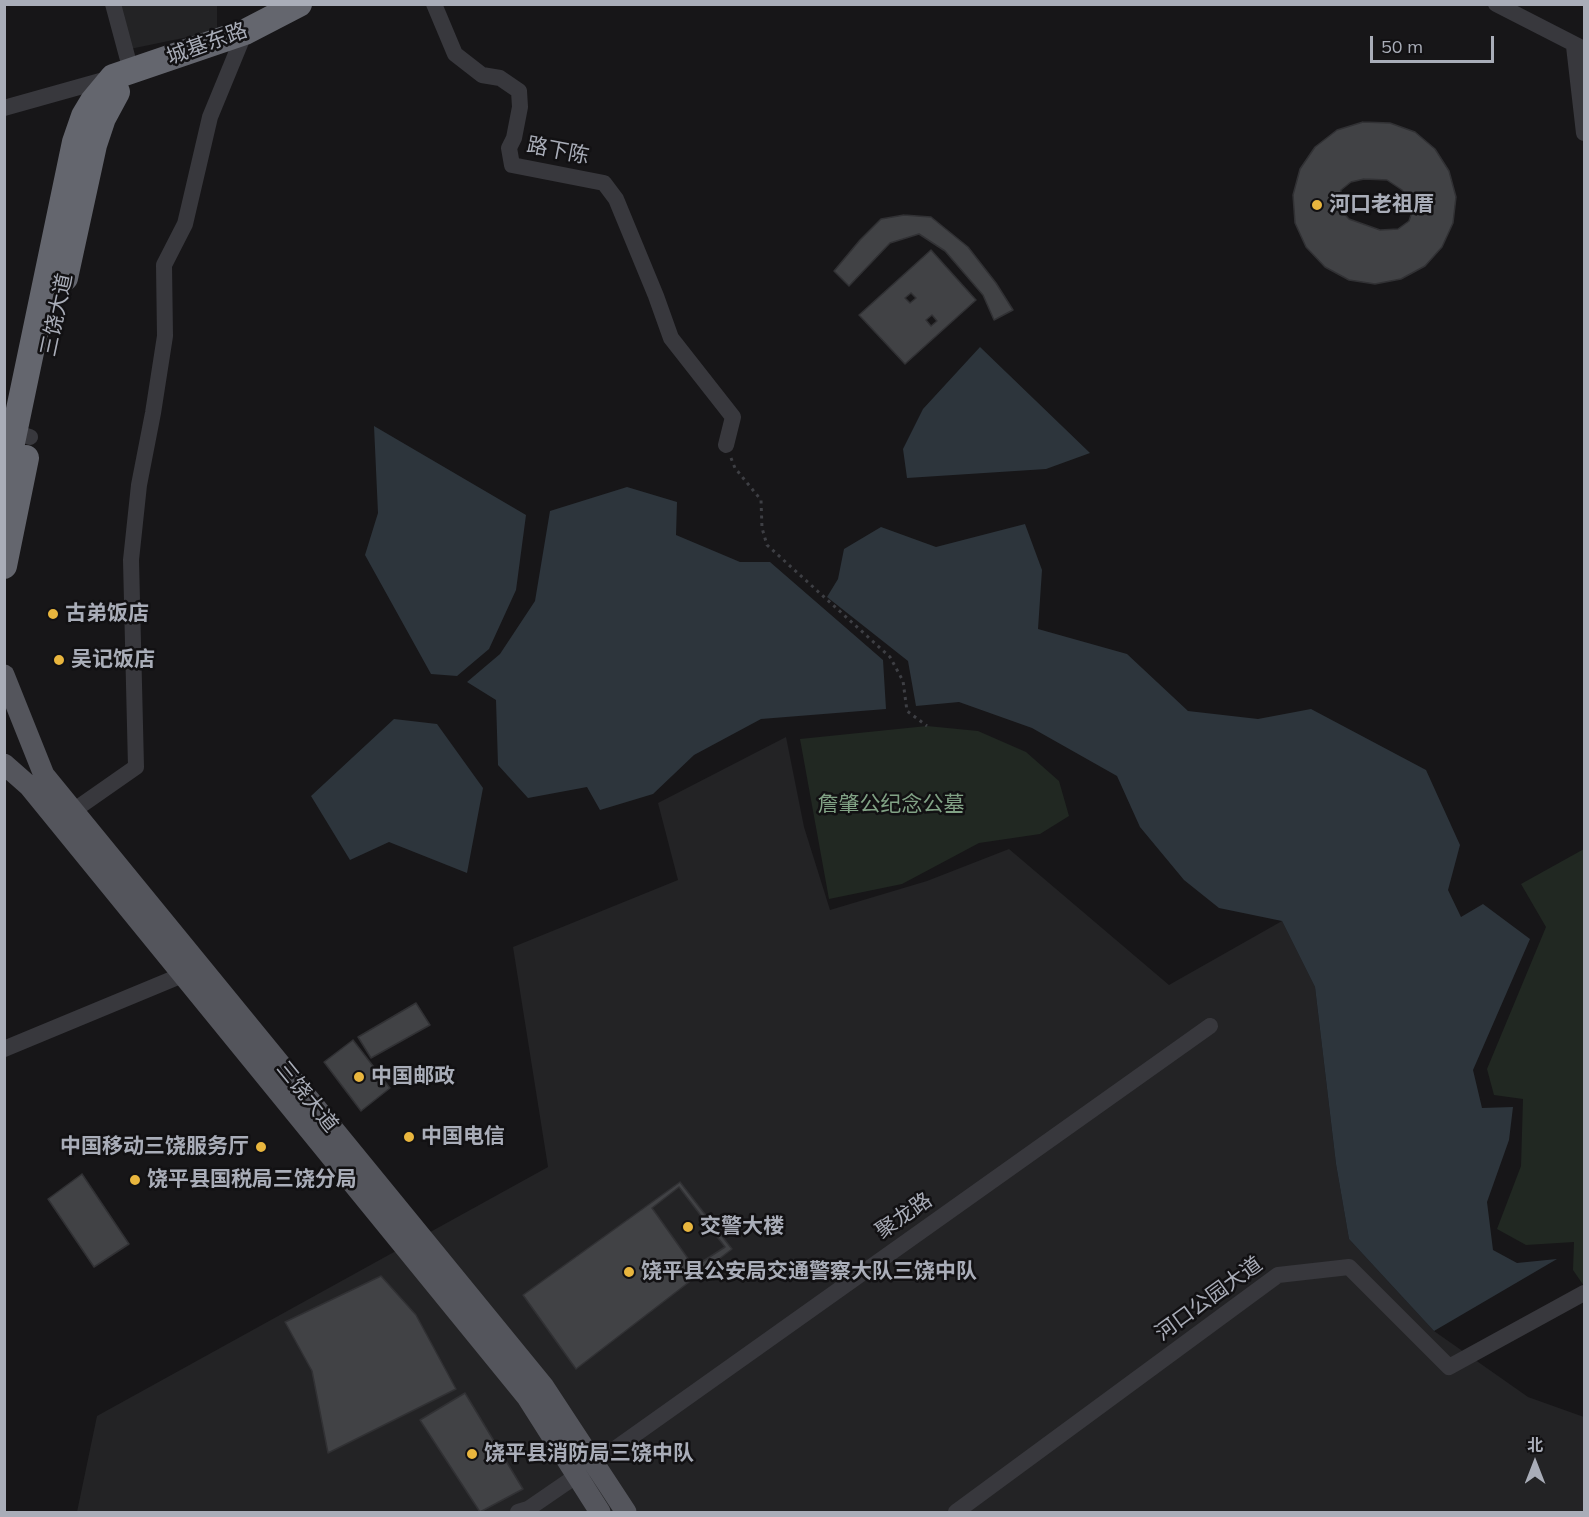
<!DOCTYPE html>
<html>
<head>
<meta charset="utf-8">
<style>
	body { margin:0 }
	#map { position:relative; width:1589px; height:1517px; overflow:hidden; background:#171618; font-family:Mulish,"Noto Sans SC",sans-serif }
	canvas { display:block }
	.frame { position:absolute; inset:0; border:6px solid #a9adb8; pointer-events:none }
	.north { position:absolute; left:1505px; top:1433px; width:60px; height:60px; -webkit-text-stroke:4px #121113; paint-order:stroke; rotate:0deg; font-size:16px; font-weight:700; line-height:24px; text-align:center; color:#a9adb8 }
	.north::after { content:''; display:block; margin:auto; width:21px; height:27px; background:#a9adb8; clip-path:polygon(50% 0,100% 100%,50% 72%,0 100%) }
	.scale { position:absolute; left:1370px; top:36px; width:124px; height:27px; box-sizing:border-box; border:3px solid #a9adb8; border-top:0; padding-left:8px; font-size:18px; line-height:21px; white-space:nowrap; color:#a9adb8; -webkit-text-stroke:4px #121113; paint-order:stroke }
</style>
</head>
<body>
<div id="map">
<canvas width="1589" height="1517"></canvas>
<div class="frame"></div>
<div class="north">北</div>
<div class="scale">50 m</div>
</div>
<script>
const ctx = document.querySelector('canvas').getContext('2d');
ctx.lineJoin = 'round';
function paint(path, color) { ctx.fillStyle = color; ctx.fill(path, 'evenodd'); }
const poly = rows => new Path2D(rows.map(r => 'M' + r).join(''));
function strokePath(path, color, width, dash) { ctx.strokeStyle = color; ctx.lineWidth = width; ctx.lineCap = dash ? 'butt' : 'round'; ctx.setLineDash(dash || []); ctx.stroke(path); }
function drawText(font, color, halo, rows, align = 'center') {
  ctx.font = font + ' Mulish,"Noto Sans SC",sans-serif'; ctx.lineWidth = 5; ctx.setLineDash([]); ctx.textBaseline = 'middle'; ctx.strokeStyle = halo; ctx.fillStyle = color; for (const [text, x, y, turn = 0] of rows) {
    ctx.save(); ctx.translate(x, y); ctx.rotate((+turn || 0) * Math.PI / 180); ctx.textAlign = isNaN(turn) ? turn : align; if (halo) ctx.strokeText(text, 0, 0); ctx.fillText(text, 0, 0); ctx.restore();
  }
}
const built = poly([
	[120,5,217,5,217,31,130,49],
	[786,737,804,827,830,910,927,881,1009,849,1169,985,1282,921,1315,987,1336,1164,1349,1239,1434,1331,1528,1397,1584,1417,1584,1512,77,1512,97,1416,548,1167,513,947,678,880,658,803]
]);
const green = poly([
	[927,726,978,731,1026,752,1059,781,1069,816,1040,834,979,843,902,884,829,899,800,739],
	[1584,849,1584,1286,1573,1270,1574,1242,1526,1245,1497,1229,1521,1166,1523,1099,1494,1095,1487,1069,1546,927,1521,884]
]);
const water = poly([
	[980,347,1090,453,1046,469,907,478,903,449,923,409],
	[374,426,526,515,516,590,489,649,457,676,431,674,365,555,378,513],
	[627,487,677,502,676,535,740,562,770,562,883,660,886,709,761,719,694,755,653,794,600,810,587,787,528,798,498,765,496,700,467,682,500,654,535,601,550,511],
	[1025,524,1042,570,1038,629,1127,654,1188,711,1258,719,1311,709,1426,770,1460,845,1448,890,1461,917,1483,904,1530,939,1473,1070,1482,1108,1513,1107,1509,1140,1487,1202,1493,1250,1517,1263,1557,1259,1434,1331,1349,1239,1336,1164,1315,987,1282,921,1219,908,1184,880,1140,827,1117,776,1032,728,959,702,916,706,908,661,827,597,838,579,844,549,881,527,936,547],
	[394,719,437,724,483,788,467,873,389,842,350,860,311,796]
]);
const building = poly([
	[1363,122,1390,123,1415,132,1435,149,1449,171,1456,197,1453,223,1442,247,1425,266,1401,279,1375,284,1349,280,1325,267,1306,247,1295,223,1293,195,1300,169,1315,147,1337,130,1363,122],
	[1364,179,1387,180,1402,190,1413,209,1409,221,1398,229,1380,230,1349,219,1342,211,1340,201,1341,190,1351,182,1364,179],
	[904,215,931,217,968,247,996,283,1013,310,994,320,983,295,945,251,919,234,890,243,849,286,834,271,860,240,881,219,904,215],
	[931,250,976,300,905,364,859,315,931,250],
	[911,293,916,298,910,303,905,298,911,293],
	[932,315,937,321,931,326,926,320,932,315],
	[416,1003,430,1025,371,1058,358,1037,416,1003],
	[353,1040,390,1088,361,1111,324,1062,353,1040],
	[82,1174,129,1244,94,1267,48,1199,82,1174],
	[680,1182,732,1249,576,1369,523,1295,680,1182],
	[679,1187,725,1247,694,1267,652,1208,679,1187],
	[381,1276,416,1315,456,1389,328,1453,312,1371,285,1322,381,1276],
	[465,1393,523,1489,480,1512,420,1420,465,1393]
]);
const path = poly([
	[731,458,735,468,761,500,762,528,767,545,890,657,903,681,907,711,927,726]
]);
const minor = poly([
	[113,4,131,71],
	[434,4,455,54,482,75,500,78,519,91,520,107,514,138,509,148,512,165,604,183,616,199,656,296,671,338,733,417,726,445],
	[1496,4,1584,49],
	[1574,46,1584,133],
	[4,108,111,78],
	[5,429,30,437],
	[73,811,136,767,131,560,139,485,153,413,165,336,164,265,185,224,210,117,245,32],
	[4,1049,192,971],
	[518,1512,528,1509,595,1463,1210,1026],
	[956,1512,1278,1275,1349,1267,1449,1367,1584,1293]
]);
const major = poly([
	[4,675,44,775,544,1387,626,1512],
	[4,764,29,786,527,1397,600,1512]
]);
const highway = poly([
	[65,278,94,145,103,118,117,92],
	[4,481,75,142,84,116,93,101,113,77,245,32,299,4],
	[4,566,26,458]
]);
const markers = [
	[1317,205,6,"#e9b63e"],
	[53,614,6,"#e9b63e"],
	[59,660,6,"#e9b63e"],
	[359,1077,6,"#e9b63e"],
	[409,1137,6,"#e9b63e"],
	[261,1147,6,"#e9b63e"],
	[135,1180,6,"#e9b63e"],
	[688,1227,6,"#e9b63e"],
	[629,1272,6,"#e9b63e"],
	[472,1454,6,"#e9b63e"]
];
const streetNames = [
	["城基东路",207,44,-20],
	["路下陈",558,151,11],
	["三饶大道",57,315,-78],
	["三饶大道",307,1097,51],
	["聚龙路",904,1216,-35],
	["河口公园大道",1209,1299,-36]
];
const poiNames = [
	["河口老祖厝",1329,205],
	["古弟饭店",65,614],
	["吴记饭店",71,660],
	["中国邮政",371,1077],
	["中国电信",421,1137],
	["中国移动三饶服务厅",249,1147,"right"],
	["饶平县国税局三饶分局",147,1180],
	["交警大楼",700,1227],
	["饶平县公安局交通警察大队三饶中队",641,1272],
	["饶平县消防局三饶中队",484,1454]
];
const parkNames = [
	["詹肇公纪念公墓",891,805]
];
paint(built, '#232325');
paint(green, '#212822');
paint(water, '#2d353c');
paint(building, '#414245');
strokePath(building, '#313134', 1.5);
strokePath(path, '#3e3f44', 3, [3, 4.5]);
strokePath(minor, '#38383d', 16);
strokePath(major, '#54555c', 21);
strokePath(highway, '#64666e', 26);
for (const [x, y, r, color] of markers) { const dot = new Path2D(); dot.arc(x, y, r, 0, 2 * Math.PI); ctx.fillStyle = color; ctx.fill(dot); strokePath(dot, '#121113', 2); }
drawText('21px', '#a9adb8', '#121113', streetNames);
drawText('bold 21px', '#a9adb8', '#121113', poiNames, 'left');
drawText('21px', '#81a285', '#121113', parkNames);
</script>
</body>
</html>
